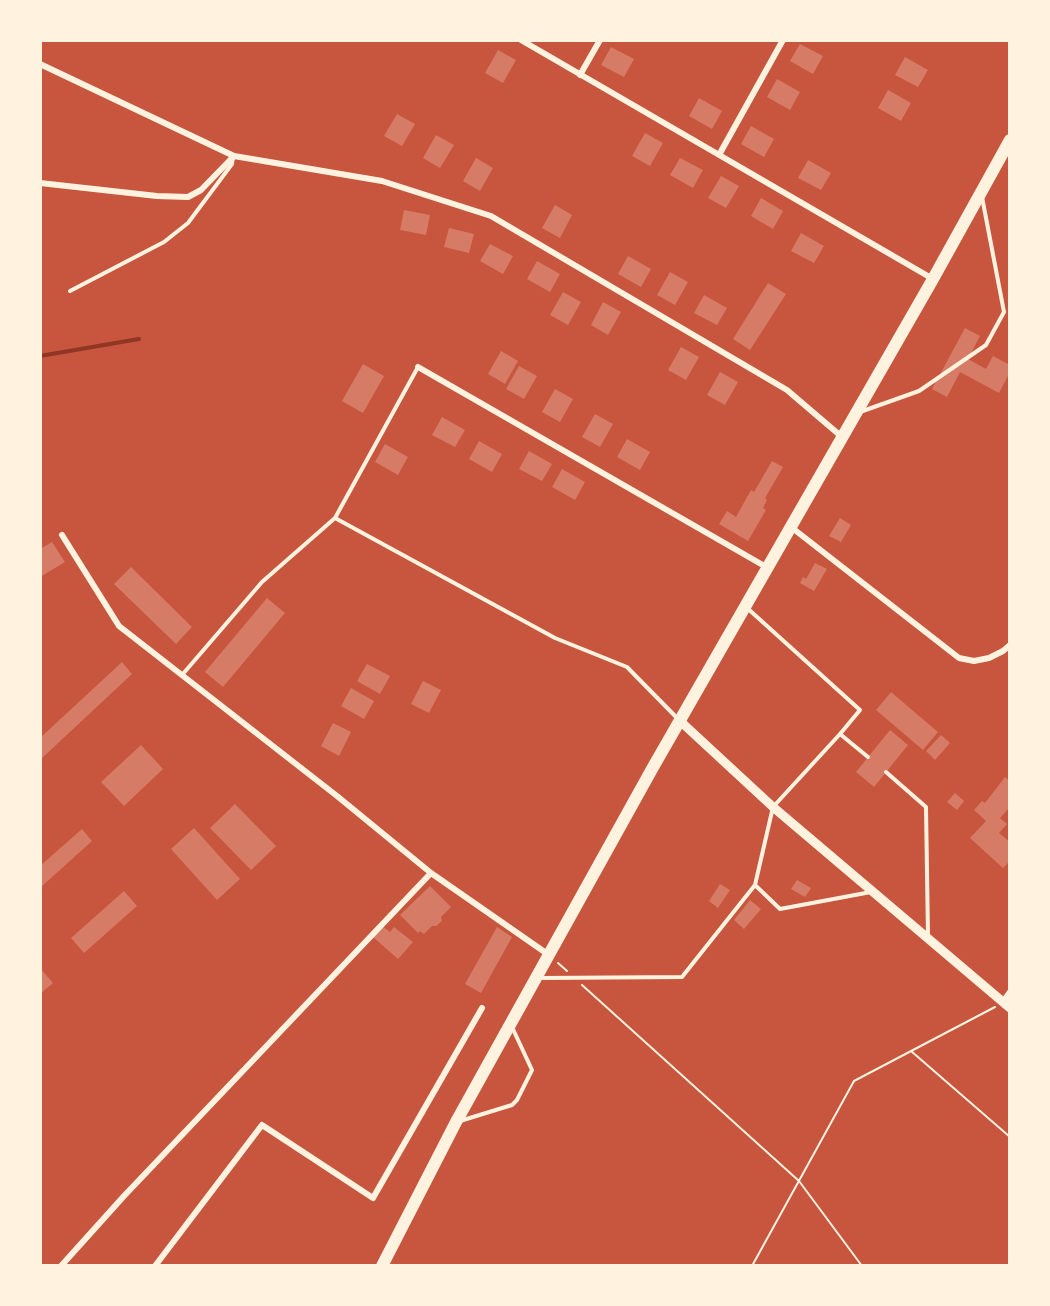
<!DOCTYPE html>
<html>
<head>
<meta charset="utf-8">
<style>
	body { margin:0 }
	#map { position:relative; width:1050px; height:1306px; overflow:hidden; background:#c8553d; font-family:"Sofia Sans Condensed",sans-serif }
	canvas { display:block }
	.frame { position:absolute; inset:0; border:42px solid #fff3e0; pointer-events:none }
</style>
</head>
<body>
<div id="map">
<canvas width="1050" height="1306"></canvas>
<div class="frame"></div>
</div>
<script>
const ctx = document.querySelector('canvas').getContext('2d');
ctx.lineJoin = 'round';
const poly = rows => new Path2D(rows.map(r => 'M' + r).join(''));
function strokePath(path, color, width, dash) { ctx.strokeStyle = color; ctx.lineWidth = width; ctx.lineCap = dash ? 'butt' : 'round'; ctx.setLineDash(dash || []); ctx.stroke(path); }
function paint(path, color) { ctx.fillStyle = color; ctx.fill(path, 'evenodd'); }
const stream = poly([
	[40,356,139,339]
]);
const building = poly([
	[800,44,823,56,813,74,790,61],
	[611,47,634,59,624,77,601,65],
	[498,50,516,60,503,83,485,73],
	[905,57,928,70,918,87,895,75],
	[777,79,800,92,790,110,767,97],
	[888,90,911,103,901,121,878,108],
	[699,98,722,111,712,129,689,116],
	[397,114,415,124,402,146,384,136],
	[751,126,774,139,764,157,741,144],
	[645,133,663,143,650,166,632,156],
	[436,135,454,145,440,168,423,158],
	[476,158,493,168,480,191,463,181],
	[680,158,703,170,693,188,670,175],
	[808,160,831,173,821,190,798,178],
	[721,176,739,186,726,208,708,198],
	[761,198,783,211,773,229,751,216],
	[555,205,572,215,560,238,542,228],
	[404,210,430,215,426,235,400,230],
	[449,228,474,234,469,253,444,247],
	[801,233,824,246,814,263,791,251],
	[490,244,513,256,503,274,480,261],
	[628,256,651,269,641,287,618,274],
	[537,261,560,274,550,292,527,279],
	[670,272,688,282,675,305,657,295],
	[768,283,786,294,750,350,733,339],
	[563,292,581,302,568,325,550,315],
	[704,295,727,308,717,325,694,313],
	[603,302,621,312,608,335,591,325],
	[965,328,980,336,968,359,986,369,993,356,1010,365,1010,372,999,393,960,372,947,397,932,389],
	[681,347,699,357,686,380,668,370],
	[501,351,518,361,505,384,488,374],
	[363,364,384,376,363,413,342,401],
	[519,366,537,376,524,399,506,389],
	[720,372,738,382,725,405,707,395],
	[555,389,573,399,560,422,542,412],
	[595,414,613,424,600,447,582,437],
	[442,417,465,430,455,447,432,435],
	[627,439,650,452,640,470,617,457],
	[479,441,502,454,492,472,469,459],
	[385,444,408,457,398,475,375,462],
	[529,451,552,464,542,481,519,469],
	[772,461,783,467,765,498,767,500,763,508,766,510,748,541,719,524,727,511,736,517,751,490,754,492],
	[562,469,585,482,575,500,552,487],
	[840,518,851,525,841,542,829,536],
	[52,542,65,562,40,577,40,549],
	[815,563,827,569,814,591,800,583,803,577,806,579],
	[131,567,192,627,176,644,114,584],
	[267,598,285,613,223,687,205,672],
	[122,662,132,674,40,760,40,738],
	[367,664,390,676,380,694,357,681],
	[423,681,441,690,429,713,411,704],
	[351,688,374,701,364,719,341,706],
	[891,692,938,732,923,750,876,710],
	[333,723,351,732,339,756,321,746],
	[890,730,908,745,874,787,856,772],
	[941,735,950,743,935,760,926,751],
	[141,745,163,769,124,806,101,782],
	[1005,777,1010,781,1010,807,1000,818,1007,824,999,833,1010,842,1010,861,1003,868,970,838,986,821,974,810,982,801,985,803],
	[955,793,964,801,957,810,947,802],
	[235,804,276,846,251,870,210,828],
	[194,828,240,879,217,900,171,849],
	[82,829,92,841,40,888,40,866],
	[797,880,811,888,805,897,791,889],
	[720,884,730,890,718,908,709,901],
	[430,886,451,907,441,917,442,921,436,926,432,926,424,934,420,931,418,933,400,915],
	[124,891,137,906,84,953,71,938],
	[750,900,761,909,744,929,734,920],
	[382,926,390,932,394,927,413,942,398,959,373,937],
	[497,927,512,937,481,993,465,984],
	[40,968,53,983,40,994]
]);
const path = poly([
	[558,963,567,971],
	[582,985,799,1181,862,1266],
	[911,1051,1010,1137],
	[752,1266,854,1081,995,1007]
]);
const service = poly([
	[70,291,164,242,188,223,232,164,233,157],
	[860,412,919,391,986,345,1004,312,982,197],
	[335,518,418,367],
	[746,607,860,710,840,734],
	[182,675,262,582,335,518,555,638,627,667,679,720],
	[886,772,926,807,928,936],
	[755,885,780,909,871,892],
	[540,978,682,977,755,885,773,807,840,734,868,757],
	[460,1121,512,1105,517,1100,532,1070,512,1027]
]);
const minor = poly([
	[521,40,933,279],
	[40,64,234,156,382,181,491,216,787,390,842,437],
	[580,75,600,40],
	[719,155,783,40],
	[40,183,157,196,188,197,201,190,234,156],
	[418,367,768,568],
	[791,527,959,658,974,661,989,658,1003,651,1010,645],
	[62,535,119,626,337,796,431,873,549,955],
	[1003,1002,1010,992],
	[61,1266,124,1196,431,873],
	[155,1266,262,1125,373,1198,482,1008]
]);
const tertiary = poly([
	[679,720,773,807,1010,1008]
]);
const trunk = poly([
	[382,1266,456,1122,652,769,933,279,1010,140]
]);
strokePath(stream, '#8f3625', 4);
paint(building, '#d67c66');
strokePath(path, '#fff3e0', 2);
strokePath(service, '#fff3e0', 4);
strokePath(minor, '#fff3e0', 6);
strokePath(tertiary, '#fff3e0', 9);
strokePath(trunk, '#fff3e0', 12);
</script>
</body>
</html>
